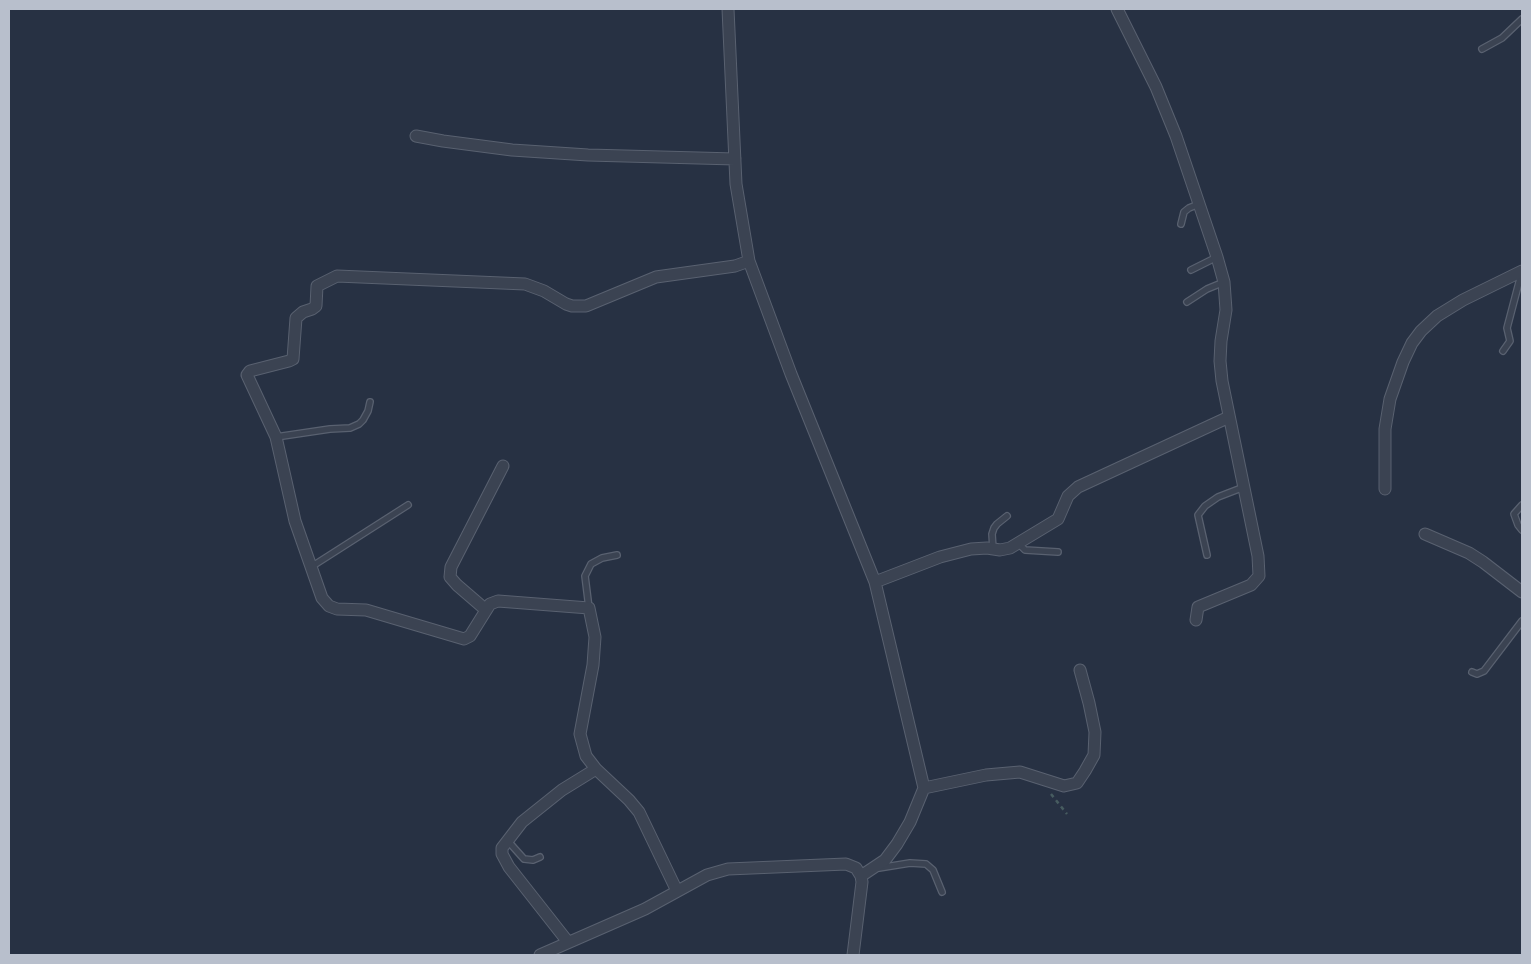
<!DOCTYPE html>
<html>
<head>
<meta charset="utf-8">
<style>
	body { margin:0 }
	#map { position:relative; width:1531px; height:964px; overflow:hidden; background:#273143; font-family:"Source Sans 3",sans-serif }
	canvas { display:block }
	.frame { position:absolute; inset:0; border:10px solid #b8bfcc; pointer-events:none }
</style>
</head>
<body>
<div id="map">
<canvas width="1531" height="964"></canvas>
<div class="frame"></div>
</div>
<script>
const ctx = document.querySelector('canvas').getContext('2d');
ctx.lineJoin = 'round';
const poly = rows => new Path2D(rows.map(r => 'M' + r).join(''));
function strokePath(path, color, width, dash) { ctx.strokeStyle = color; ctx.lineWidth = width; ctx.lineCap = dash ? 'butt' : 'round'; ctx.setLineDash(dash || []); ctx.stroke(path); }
const path = poly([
	[1051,794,1067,814]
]);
const service = poly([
	[1482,49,1502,38,1522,19],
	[1181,224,1184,212,1189,208,1199,204],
	[1191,270,1217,257],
	[1187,302,1207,289,1224,282],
	[1503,351,1510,341,1507,328,1522,271],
	[276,437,330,429,350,428,359,424,363,420,368,411,370,402],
	[1522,505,1514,514,1518,525,1522,530],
	[1018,543,1025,550,1058,552],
	[993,549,992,534,994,528,997,524,1007,516],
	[1207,555,1198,515,1205,506,1218,497,1244,487],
	[311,567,408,505],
	[589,608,585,576,591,564,602,558,617,555],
	[1472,672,1477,674,1484,671,1522,621],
	[507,840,524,859,533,860,540,857],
	[879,868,910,863,926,864,933,870,942,892]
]);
const minor = poly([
	[1117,9,1156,87,1176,136,1217,257,1224,282,1226,310,1221,341,1220,361,1222,381,1258,556,1259,576,1251,585,1198,607,1196,620],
	[416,136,443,141,512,150,588,155,735,159],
	[749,261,791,374,875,582,924,788],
	[1385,489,1385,429,1390,399,1403,362,1412,343,1421,331,1437,316,1463,300,1522,271],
	[1425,534,1469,553,1483,562,1522,592],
	[875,582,940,557,971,549,987,548,1000,550,1010,548,1058,519,1068,496,1078,487,1229,417],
	[486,610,457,585,450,577,451,567,503,466],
	[861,876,885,860,897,844,910,822,924,788,986,775,1020,772,1064,786,1077,783,1085,771,1094,755,1095,732,1089,703,1080,670],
	[677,891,639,812,629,800,596,769,586,756,580,734,593,665,595,637,589,608,498,601,490,604,470,636,464,639,366,610,337,609,329,606,322,598,295,521,276,437,247,375,250,371,289,361,293,359,296,318,303,312,312,309,316,306,317,286,337,276,525,284,544,291,566,304,572,306,586,306,656,277,735,266,749,261,736,184,728,9],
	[568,942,509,867,502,854,502,848,522,822,562,790,596,769],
	[540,955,645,909,707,875,728,869,846,864,856,868,861,876,862,882,853,955]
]);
strokePath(service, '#596170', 8);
strokePath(minor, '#596170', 13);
strokePath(path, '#475c60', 2.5, [4, 4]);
strokePath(service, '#3b4352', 5.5);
strokePath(minor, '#3b4352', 11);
</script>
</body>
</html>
